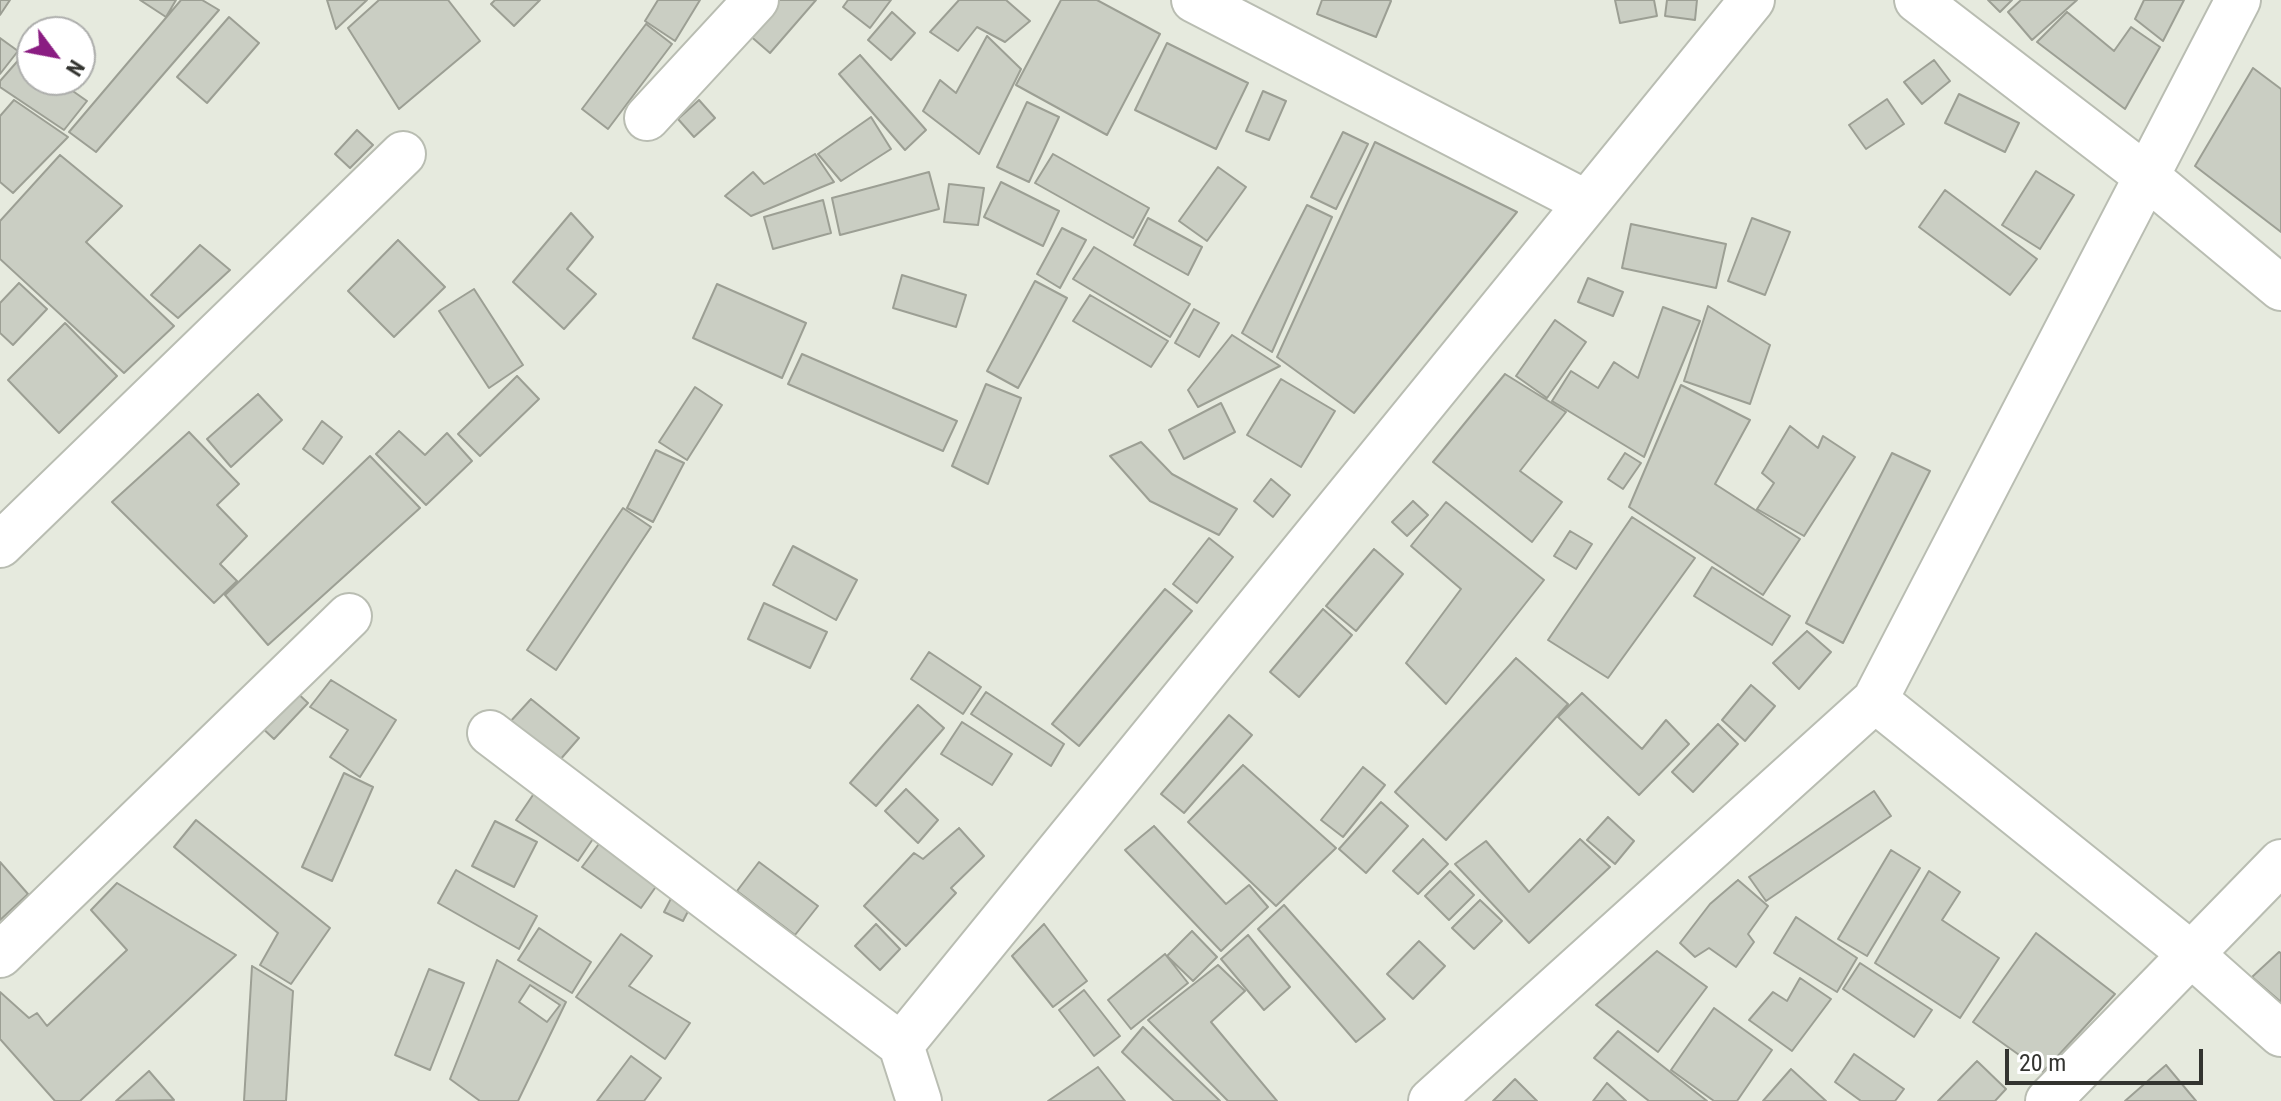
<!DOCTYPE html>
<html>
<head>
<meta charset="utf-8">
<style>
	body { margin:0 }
	#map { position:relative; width:2281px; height:1101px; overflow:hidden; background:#e6eade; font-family:"Roboto Condensed",sans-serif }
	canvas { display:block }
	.north { position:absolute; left:16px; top:16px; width:80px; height:80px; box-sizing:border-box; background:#fff; border:2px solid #adaeac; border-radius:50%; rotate:122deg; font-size:22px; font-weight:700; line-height:32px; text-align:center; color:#333430 }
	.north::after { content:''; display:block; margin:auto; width:28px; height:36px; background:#8a1d82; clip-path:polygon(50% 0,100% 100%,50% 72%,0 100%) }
	.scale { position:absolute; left:2005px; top:1049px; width:198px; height:36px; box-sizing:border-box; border:4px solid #333430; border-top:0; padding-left:10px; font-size:24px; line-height:28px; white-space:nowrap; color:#333430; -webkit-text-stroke:6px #fff; paint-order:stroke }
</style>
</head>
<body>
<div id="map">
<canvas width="2281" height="1101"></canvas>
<div class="north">N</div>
<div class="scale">20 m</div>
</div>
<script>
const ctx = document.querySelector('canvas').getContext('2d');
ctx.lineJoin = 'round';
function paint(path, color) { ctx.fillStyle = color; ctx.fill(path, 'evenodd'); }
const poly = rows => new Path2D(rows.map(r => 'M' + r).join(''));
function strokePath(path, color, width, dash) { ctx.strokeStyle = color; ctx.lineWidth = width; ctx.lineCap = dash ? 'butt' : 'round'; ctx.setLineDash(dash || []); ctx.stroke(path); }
const building = poly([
	[0,0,10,0,0,15,0,0],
	[140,0,176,0,166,17,140,0],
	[181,0,202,0,219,10,96,152,69,132,181,0],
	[327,0,367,0,336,29,327,0],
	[379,0,448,0,480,41,399,109,348,28,379,0],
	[495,0,540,0,514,26,491,4,495,0],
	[658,0,700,0,675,41,645,21,658,0],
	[764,0,816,0,770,53,740,27,764,0],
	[848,0,891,0,870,28,843,7,848,0],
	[959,0,1006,0,1030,21,1005,42,977,27,958,51,930,32,959,0],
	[1061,0,1097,0,1160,34,1107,135,1016,85,1061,0],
	[1322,0,1389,0,1391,1,1376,37,1317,14,1322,0],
	[1615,0,1654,0,1657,16,1620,23,1615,0],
	[1667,0,1697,0,1695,20,1665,16,1667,0],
	[1988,0,2012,0,2000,12,1988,0],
	[2021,0,2077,0,2032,40,2008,12,2021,0],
	[2144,0,2184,0,2163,41,2135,19,2144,0],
	[892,12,915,33,891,60,868,40,892,12],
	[2067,12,2114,51,2131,27,2160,47,2125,109,2037,42,2067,12],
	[229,17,259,43,207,103,177,77,229,17],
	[646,24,672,44,608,129,582,109,646,24],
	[987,36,1021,69,979,154,923,111,940,80,956,93,987,36],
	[0,38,18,51,0,74,0,38],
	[1167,43,1248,83,1216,149,1135,110,1167,43],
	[860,55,926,130,905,150,839,74,860,55],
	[22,56,32,63,32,80,57,80,87,101,64,130,0,87,0,81,22,56],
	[1934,60,1950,81,1922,104,1904,82,1934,60],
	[2253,68,2281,89,2281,232,2195,166,2253,68],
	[1263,91,1286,101,1269,140,1246,131,1263,91],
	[1959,94,2019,123,2005,152,1945,123,1959,94],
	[1887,99,1904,124,1866,149,1849,125,1887,99],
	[14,100,68,137,13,193,0,182,0,116,14,100],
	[699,100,715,118,694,137,678,119,699,100],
	[1027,102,1059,117,1029,182,997,167,1027,102],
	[871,117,891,149,841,181,818,154,871,117],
	[357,130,373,145,350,168,335,154,357,130],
	[1343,132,1368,144,1336,209,1311,197,1343,132],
	[1375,142,1517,212,1354,413,1277,357,1375,142],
	[815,154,834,182,751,216,725,196,753,172,764,184,815,154],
	[1053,154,1149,208,1133,238,1035,183,1053,154],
	[60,155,122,206,86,242,174,326,124,373,0,259,0,221,60,155],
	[1218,167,1246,187,1207,241,1179,221,1218,167],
	[2036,171,2074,195,2040,249,2002,225,2036,171],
	[929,172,939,209,840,235,832,198,929,172],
	[1001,182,1059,211,1043,246,984,217,1001,182],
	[949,184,984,188,978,225,944,222,949,184],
	[1945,190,2037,259,2010,295,1919,227,1945,190],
	[823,200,831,233,773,249,764,217,823,200],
	[1307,205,1332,217,1272,352,1242,333,1307,205],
	[571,213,593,237,567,269,596,294,564,329,513,282,571,213],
	[1148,218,1202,247,1188,275,1134,245,1148,218],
	[1752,218,1790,232,1765,295,1728,281,1752,218],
	[1631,224,1726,244,1716,288,1622,268,1631,224],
	[1062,228,1086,240,1060,288,1037,274,1062,228],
	[398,240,445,287,394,337,348,291,398,240],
	[200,245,230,270,178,318,151,295,200,245],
	[1094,247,1190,304,1170,337,1073,279,1094,247],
	[902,275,966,295,956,327,893,308,902,275],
	[1588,278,1623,292,1613,316,1578,302,1588,278],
	[1035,281,1067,298,1018,388,987,371,1035,281],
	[19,283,47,309,13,345,0,333,0,303,19,283],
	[717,284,806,323,782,378,693,338,717,284],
	[474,289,523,365,489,388,439,311,474,289],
	[1090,295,1168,341,1151,367,1073,321,1090,295],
	[1708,306,1770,345,1750,404,1684,381,1708,306],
	[1663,307,1700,321,1644,457,1552,401,1571,371,1598,388,1614,362,1638,378,1663,307],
	[1194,309,1219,323,1199,357,1175,343,1194,309],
	[1555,320,1586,342,1547,398,1516,376,1555,320],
	[65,323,117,376,59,433,8,380,65,323],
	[1232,335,1280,366,1198,407,1188,390,1232,335],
	[802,354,957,421,943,451,788,384,802,354],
	[1505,374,1566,412,1520,471,1562,502,1532,542,1433,462,1505,374],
	[517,376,539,399,480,456,458,434,517,376],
	[1281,379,1335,411,1301,467,1247,435,1281,379],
	[986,384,1021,398,988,484,952,466,986,384],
	[1681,385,1750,420,1715,484,1800,539,1763,595,1629,507,1681,385],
	[695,387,722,405,687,460,659,442,695,387],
	[258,394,282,420,231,467,207,439,258,394],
	[1221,403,1235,432,1184,459,1169,430,1221,403],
	[322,421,342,437,323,464,303,449,322,421],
	[1790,426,1818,448,1823,436,1855,457,1804,536,1757,509,1774,483,1762,473,1790,426],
	[399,431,425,455,447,433,472,461,426,505,376,454,399,431],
	[189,432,239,484,217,505,247,536,220,564,237,581,214,603,112,502,189,432],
	[1141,442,1172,474,1237,509,1219,535,1150,501,1110,456,1141,442],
	[656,450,684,463,653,522,627,508,656,450],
	[1625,453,1641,463,1623,489,1608,479,1625,453],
	[1892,453,1930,471,1843,643,1806,623,1892,453],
	[370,456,420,508,268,645,225,595,370,456],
	[1271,479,1290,495,1273,517,1254,501,1271,479],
	[1413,501,1428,515,1407,536,1392,522,1413,501],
	[1446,502,1544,580,1446,704,1406,663,1461,589,1411,546,1446,502],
	[623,508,651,527,556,670,527,650,623,508],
	[1632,517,1695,558,1608,678,1548,640,1632,517],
	[1570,531,1592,544,1576,569,1554,556,1570,531],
	[1209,538,1233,557,1197,603,1173,584,1209,538],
	[793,546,857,580,836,620,773,585,793,546],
	[1374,549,1403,574,1356,631,1326,606,1374,549],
	[1712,567,1790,616,1772,645,1694,596,1712,567],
	[1165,589,1192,611,1079,746,1052,724,1165,589],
	[764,603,827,632,810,668,748,639,764,603],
	[1323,609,1352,635,1299,697,1270,672,1323,609],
	[1807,631,1831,652,1799,689,1773,663,1807,631],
	[929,652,981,687,963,714,911,679,929,652],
	[1516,658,1568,704,1446,840,1395,792,1516,658],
	[331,680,396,720,360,777,330,757,348,730,310,707,331,680],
	[1751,685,1775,706,1745,741,1722,720,1751,685],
	[292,688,308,703,274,739,258,724,292,688],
	[986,692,1064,744,1051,766,971,714,986,692],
	[1582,693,1642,749,1666,720,1689,744,1639,795,1558,717,1582,693],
	[531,699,579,738,559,761,509,723,531,699],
	[918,705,944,728,876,806,850,783,918,705],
	[1229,715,1252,735,1184,813,1161,794,1229,715],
	[962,722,1012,754,992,785,941,754,962,722],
	[1718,724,1738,744,1693,792,1672,772,1718,724],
	[1243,765,1336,848,1276,906,1188,822,1243,765],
	[1363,767,1385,785,1343,837,1321,820,1363,767],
	[344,773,373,787,332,881,302,867,344,773],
	[906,789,938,820,918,843,885,811,906,789],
	[1874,791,1891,816,1766,901,1749,877,1874,791],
	[535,792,597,833,578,861,516,820,535,792],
	[1381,802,1408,826,1366,873,1339,849,1381,802],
	[1608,817,1634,841,1615,864,1587,840,1608,817],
	[196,820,330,928,291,984,260,965,278,933,174,847,196,820],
	[495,821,537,842,514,887,472,866,495,821],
	[1154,826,1226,904,1249,885,1268,907,1221,951,1125,850,1154,826],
	[959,828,984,856,951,888,956,893,906,946,864,906,914,853,923,859,959,828],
	[604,837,662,878,641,908,582,867,604,837],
	[1423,839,1448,864,1418,894,1393,871,1423,839],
	[1580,839,1610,867,1529,943,1455,864,1486,841,1529,892,1580,839],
	[1891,850,1920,868,1867,956,1838,939,1891,850],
	[0,862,28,894,0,920,0,862],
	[759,862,818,906,795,935,737,891,759,862],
	[456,870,537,916,519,949,438,903,456,870],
	[1450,871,1474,895,1449,920,1425,896,1450,871],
	[1929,871,1960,892,1942,920,1999,958,1960,1018,1875,963,1929,871],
	[1738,880,1768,906,1748,934,1754,942,1736,967,1709,948,1695,957,1680,943,1710,904,1738,880],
	[117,883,236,955,80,1101,55,1101,0,1039,0,992,29,1018,37,1013,47,1026,127,950,91,910,117,883],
	[678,885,697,894,683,921,664,912,678,885],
	[1480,900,1502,921,1474,949,1452,928,1480,900],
	[1284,905,1385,1019,1356,1042,1258,929,1284,905],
	[1796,917,1857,958,1837,992,1774,953,1796,917],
	[876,924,900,949,880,970,855,946,876,924],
	[1044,924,1087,981,1053,1007,1012,956,1044,924],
	[539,928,591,962,572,993,518,960,539,928],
	[1192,931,1217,957,1193,981,1167,956,1192,931],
	[2036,933,2115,994,2043,1072,1973,1022,2036,933],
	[621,934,652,956,629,986,690,1023,665,1059,576,997,621,934],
	[1248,935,1290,987,1264,1010,1221,959,1248,935],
	[1419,941,1445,966,1413,999,1387,974,1419,941],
	[1657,951,1707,987,1658,1052,1596,1005,1657,951],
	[2279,952,2281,953,2281,1002,2252,977,2279,952],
	[1165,954,1188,983,1131,1029,1108,1000,1165,954],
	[497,960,566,1002,518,1101,480,1101,450,1079,497,960],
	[530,985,560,1005,547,1022,519,1002,530,985],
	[1860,963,1932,1010,1914,1037,1843,989,1860,963],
	[1218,965,1245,991,1211,1022,1277,1101,1228,1101,1148,1020,1218,965],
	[252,966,293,991,286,1101,244,1101,252,966],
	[429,969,464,983,430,1070,395,1055,429,969],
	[1800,978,1831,999,1792,1051,1749,1020,1773,992,1787,1001,1800,978],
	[1084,990,1120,1036,1094,1056,1059,1010,1084,990],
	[1714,1008,1772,1050,1737,1101,1714,1101,1671,1070,1714,1008],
	[1143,1027,1220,1101,1174,1101,1122,1052,1143,1027],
	[1618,1031,1707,1101,1649,1101,1594,1058,1618,1031],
	[1854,1054,1904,1089,1895,1101,1861,1101,1835,1082,1854,1054],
	[631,1056,661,1078,644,1101,597,1101,631,1056],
	[1977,1061,2006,1089,1995,1101,1938,1101,1977,1061],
	[2166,1065,2196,1101,2125,1101,2166,1065],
	[1098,1067,1125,1101,1048,1101,1098,1067],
	[1791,1069,1826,1101,1763,1101,1791,1069],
	[149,1071,174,1100,116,1101,149,1071],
	[1515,1079,1537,1101,1493,1101,1515,1079],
	[1607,1083,1626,1101,1593,1101,1607,1083]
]);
const street = poly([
	[1194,0,1585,202],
	[1917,0,2146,176,2281,288],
	[647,118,756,0],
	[0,545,403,154],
	[1875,700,2191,954,2281,1034],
	[490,733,901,1045],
	[0,955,349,616],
	[919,1101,901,1045,1752,0],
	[1431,1101,1875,700,2238,0],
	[2048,1101,2281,862]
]);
paint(building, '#cacec3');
strokePath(building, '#9c9f94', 2);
strokePath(street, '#b9bdb2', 48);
strokePath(street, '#fff', 44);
</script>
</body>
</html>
